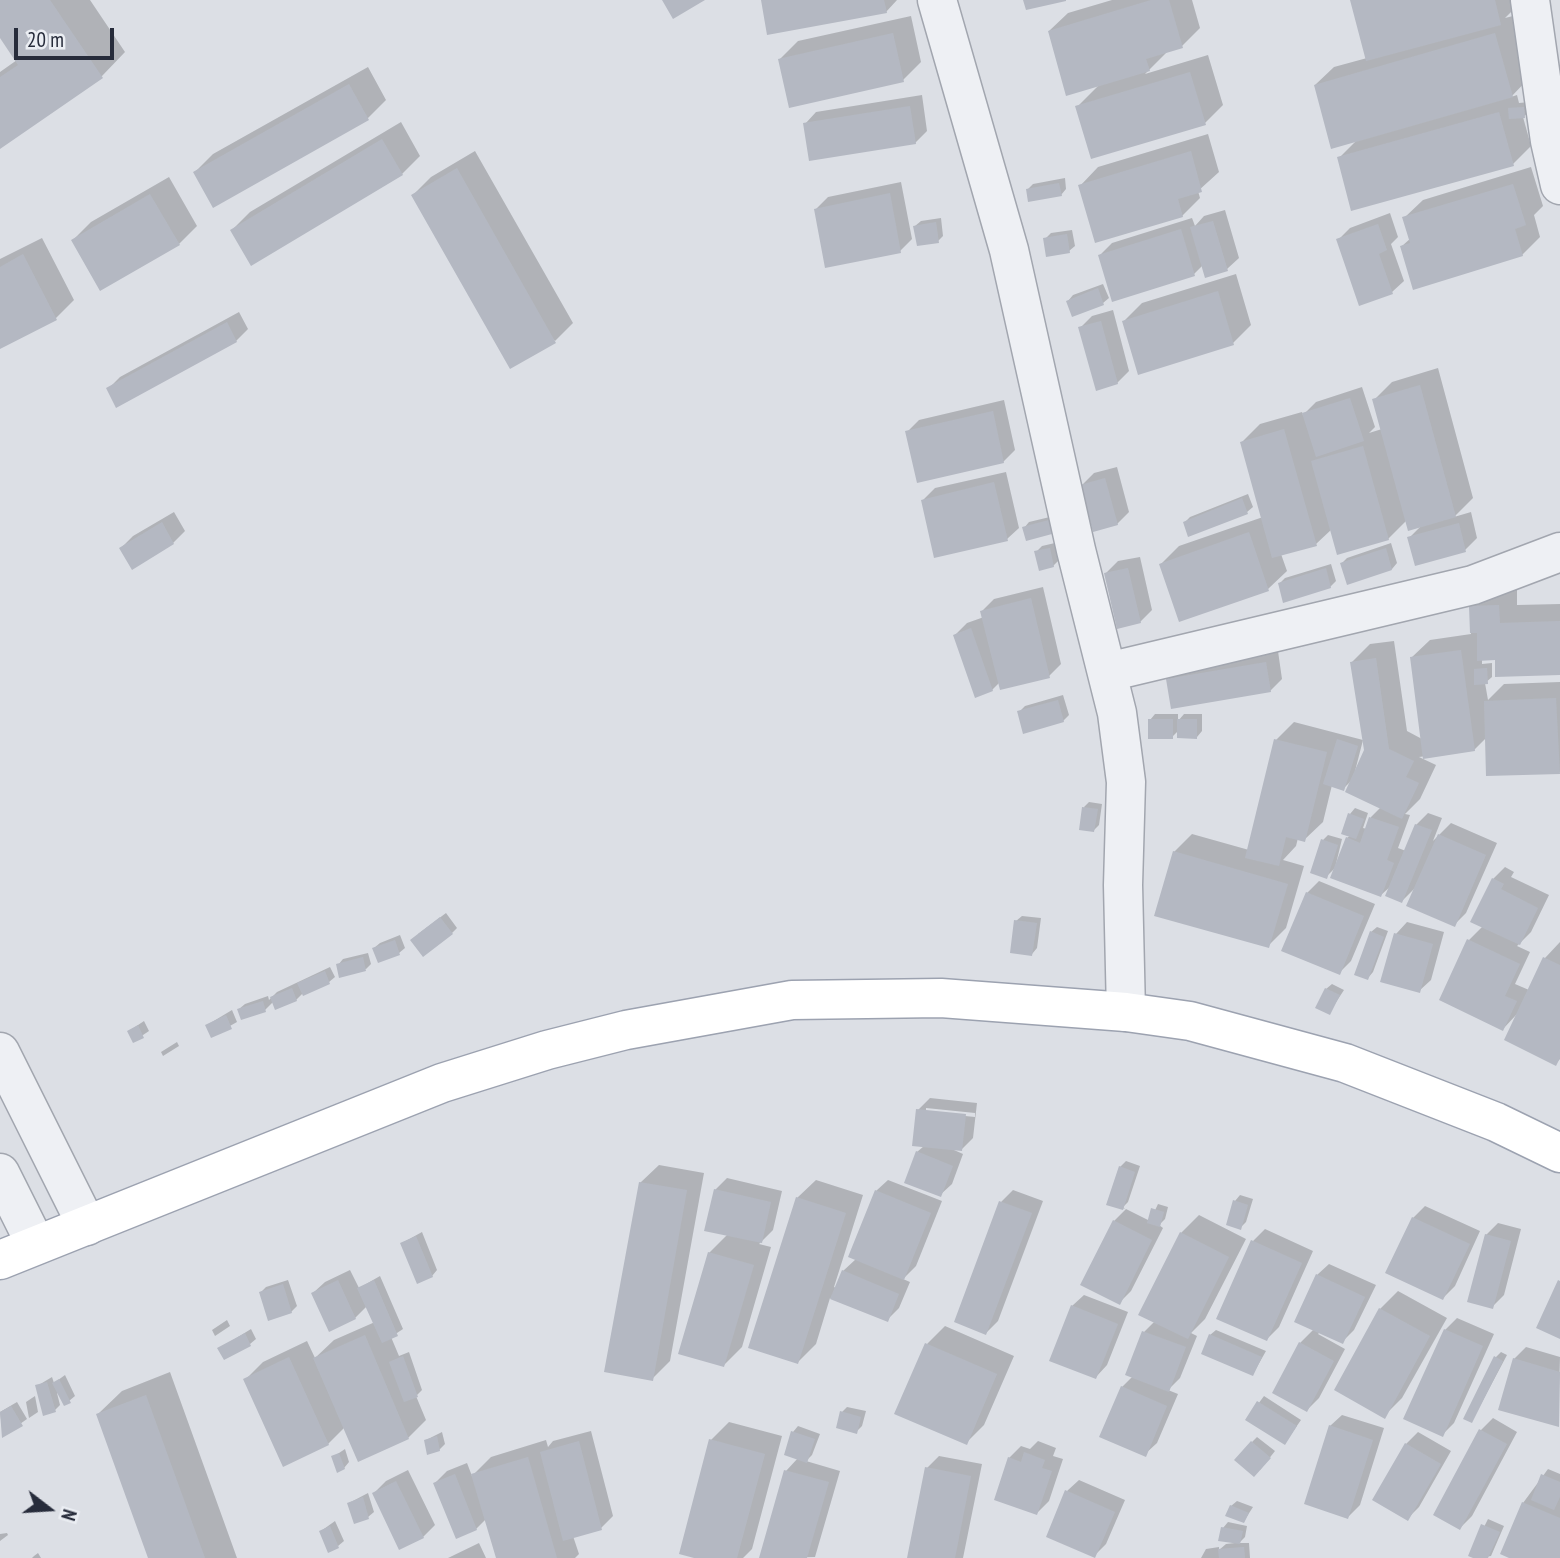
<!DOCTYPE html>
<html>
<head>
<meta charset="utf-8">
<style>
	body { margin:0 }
	#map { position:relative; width:1560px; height:1558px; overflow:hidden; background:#dcdfe5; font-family:"PT Sans Narrow",sans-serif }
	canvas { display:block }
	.north { position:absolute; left:14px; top:1474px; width:70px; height:70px; -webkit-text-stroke:5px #ebeef3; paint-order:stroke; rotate:107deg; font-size:19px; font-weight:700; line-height:28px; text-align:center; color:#272c3b }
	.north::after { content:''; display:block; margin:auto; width:24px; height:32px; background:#272c3b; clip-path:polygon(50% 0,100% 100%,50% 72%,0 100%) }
	.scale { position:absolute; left:14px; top:28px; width:100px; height:32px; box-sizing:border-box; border:4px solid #272c3b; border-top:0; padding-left:9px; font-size:21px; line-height:24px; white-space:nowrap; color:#272c3b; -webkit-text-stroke:5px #ebeef3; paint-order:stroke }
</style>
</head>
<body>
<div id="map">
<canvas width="1560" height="1558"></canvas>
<div class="north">N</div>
<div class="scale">20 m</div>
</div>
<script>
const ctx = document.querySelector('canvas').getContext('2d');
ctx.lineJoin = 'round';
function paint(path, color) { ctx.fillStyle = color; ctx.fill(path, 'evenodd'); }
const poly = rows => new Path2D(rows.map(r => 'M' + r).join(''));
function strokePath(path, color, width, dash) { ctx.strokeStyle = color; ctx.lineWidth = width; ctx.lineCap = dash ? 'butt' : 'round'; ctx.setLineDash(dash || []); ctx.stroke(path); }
const shadow = poly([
	[0,0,90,0,125,52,102,76,0,147,0,72,17,60,0,35],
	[762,0,897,0,886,12],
	[1112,0,1192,0,1200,28,1182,46,1167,52,1145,74,1208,55,1223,105,1205,123,1077,107,1100,84,1049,31,1068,13],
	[1352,0,1517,0,1518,5,1505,18,1513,16,1530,77,1511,97,1517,95,1519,103,1529,102,1530,111,1523,117,1531,146,1513,164,1339,158,1357,140,1315,85,1334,67,1367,58],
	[911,16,921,62,903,80,780,59,798,41],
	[368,67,386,100,368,118,214,205,195,172,213,154],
	[922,95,927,131,915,143,805,124,816,112],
	[401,122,420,156,402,174,251,264,232,230,250,212],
	[1208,134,1219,172,1198,191,1200,198,1182,216,1080,186,1098,167],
	[475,151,573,323,555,341,413,195,431,177],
	[1531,167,1543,206,1534,215,1540,237,1522,255,1402,246,1411,238,1404,218,1423,200],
	[169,177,197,226,179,244,73,240,91,222],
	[1065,178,1066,189,1061,195,1028,189,1033,184],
	[901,182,912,239,900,251,816,209,828,197],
	[1225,210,1239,258,1227,269,1203,265,1194,274,1100,255,1112,243,1192,218,1195,226,1204,216],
	[1390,213,1398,237,1391,244,1404,281,1392,292,1338,240,1350,228],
	[941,218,943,236,938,241,915,226,921,221],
	[1072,230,1075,246,1069,251,1045,239,1051,233],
	[42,238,74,300,56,318,0,347,0,259],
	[1236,274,1251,325,1233,343,1124,321,1142,303],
	[1103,284,1109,298,1103,303,1068,301,1073,295],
	[1113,310,1129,371,1117,383,1080,328,1092,316],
	[239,312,248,329,236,341,108,389,120,377],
	[1438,368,1473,498,1454,517,1471,512,1477,538,1465,550,1409,538,1422,525,1407,520,1388,539,1332,529,1316,544,1281,554,1287,571,1268,589,1180,620,1161,564,1179,546,1263,517,1242,442,1260,424,1302,412,1303,415,1316,402,1362,387,1375,427,1369,433,1382,429,1374,400,1392,382],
	[1004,400,1015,450,1003,462,907,432,919,420],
	[1117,467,1129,512,1117,524,1082,485,1094,473],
	[1006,472,1019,528,1007,539,923,500,935,488],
	[1248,494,1253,507,1247,512,1185,522,1190,517],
	[174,512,185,531,173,543,121,548,133,536],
	[1054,516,1056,527,1051,532,1024,528,1029,522],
	[1055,543,1059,560,1053,566,1036,552,1042,546],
	[1391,543,1397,563,1392,569,1342,563,1347,558],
	[1140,557,1152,610,1140,622,1106,573,1118,561],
	[1331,564,1336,581,1330,587,1280,583,1285,578],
	[1043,587,1061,664,1049,676,1000,682,992,690,955,635,967,623,984,617,982,611,994,599],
	[1517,588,1517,605,1560,604,1560,673,1496,658,1482,659,1482,664,1492,663,1492,677,1485,683,1488,700,1504,684,1560,682,1560,772,1488,774,1487,737,1474,750,1419,757,1436,765,1420,799,1405,814,1410,815,1398,848,1406,851,1416,825,1428,813,1442,818,1433,841,1451,823,1497,843,1466,913,1454,925,1416,887,1402,901,1392,885,1381,895,1347,838,1351,835,1350,814,1355,808,1368,813,1363,828,1367,829,1371,817,1381,807,1351,781,1343,789,1332,785,1323,822,1304,840,1298,838,1296,846,1283,860,1304,866,1286,928,1268,946,1174,852,1192,834,1249,850,1276,740,1294,722,1363,740,1353,779,1366,751,1352,662,1370,644,1394,641,1407,731,1422,739,1411,658,1430,640,1471,634,1471,607,1489,589],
	[1278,651,1282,679,1270,691,1168,679,1180,667],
	[1063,695,1069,715,1063,721,1019,712,1025,706],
	[1155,714,1178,714,1178,721,1184,714,1202,714,1202,731,1197,737,1179,730,1172,737,1150,720],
	[1089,802,1102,804,1099,825,1094,830,1084,807],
	[1328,835,1342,839,1335,868,1326,877,1323,840],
	[1505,867,1514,872,1511,877,1549,895,1531,932,1517,946,1530,952,1515,984,1529,990,1545,958,1560,942,1560,1059,1556,1063,1517,1014,1503,1029,1469,940,1483,926,1493,879],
	[1319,881,1375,904,1351,961,1339,973,1307,893],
	[446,913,457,928,452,933,418,934],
	[1022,916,1041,918,1037,948,1032,954,1016,921],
	[1407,922,1444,932,1431,980,1419,991,1396,934],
	[1377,927,1388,931,1373,972,1368,978,1371,932],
	[400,935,405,948,399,953,374,948,380,943],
	[368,953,371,964,366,969,338,965,343,959],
	[330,967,335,977,329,982,303,993,296,1000,273,1002,265,1010,239,1009,245,1004,268,996,269,1000,277,992],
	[1332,984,1344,990,1329,1013,1326,989],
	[232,1010,237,1022,212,1036,207,1025],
	[144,1021,149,1031,134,1041,129,1031],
	[177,1042,179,1046,163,1056,161,1052],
	[930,1098,977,1103,973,1138,961,1150,954,1150,963,1154,952,1184,940,1195,917,1152,924,1146,918,1110],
	[926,1108,975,1113,975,1117,926,1112],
	[1126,1161,1140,1166,1128,1202,1123,1207,1125,1209,1109,1203,1120,1167],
	[659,1165,704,1173,670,1361,652,1379,640,1183],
	[727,1178,782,1191,773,1230,759,1244,771,1247,742,1347,724,1365,709,1253,728,1234,715,1190],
	[816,1180,863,1195,834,1287,836,1288,843,1271,856,1259,876,1191,888,1180,942,1201,916,1266,903,1279,910,1282,899,1308,887,1320,830,1298,816,1344,798,1362,797,1198],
	[1013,1190,1043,1201,998,1321,986,1333,1001,1202],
	[1240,1195,1253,1199,1246,1222,1240,1228,1235,1201],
	[1158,1204,1168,1207,1165,1219,1159,1225,1163,1228,1131,1291,1119,1303,1114,1221,1126,1209,1150,1221],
	[1425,1206,1480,1231,1455,1286,1443,1298,1413,1218],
	[1199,1215,1246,1239,1205,1319,1191,1333,1197,1336,1180,1378,1168,1390,1178,1394,1157,1443,1145,1454,1122,1387,1133,1376,1144,1332,1155,1321,1140,1314,1181,1233],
	[1498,1223,1521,1229,1504,1295,1492,1307,1486,1235],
	[1265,1229,1313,1251,1279,1327,1267,1339,1253,1241],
	[422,1232,437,1270,432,1276,402,1243],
	[1329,1264,1376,1285,1354,1330,1342,1342,1320,1332,1318,1334,1345,1349,1319,1398,1307,1410,1300,1343,1314,1329,1317,1275],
	[350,1270,359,1288,380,1276,403,1329,391,1337,399,1356,409,1352,422,1390,416,1396,426,1420,408,1438,345,1427,328,1444,245,1380,263,1362,307,1341,315,1358,334,1340,375,1322,367,1306,355,1318,313,1293,325,1282],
	[288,1280,297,1306,291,1312,261,1292,266,1287],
	[1398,1291,1447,1318,1402,1398,1384,1416,1380,1309],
	[1084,1295,1128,1312,1107,1365,1096,1377,1072,1306],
	[1457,1318,1494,1334,1454,1423,1442,1435,1445,1330],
	[227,1320,230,1326,215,1336,212,1330],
	[945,1326,1014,1356,984,1425,966,1443,927,1344],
	[251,1329,256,1339,250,1344,220,1348],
	[1216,1330,1266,1351,1253,1374,1210,1335],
	[1526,1347,1560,1357,1558,1425,1514,1359],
	[1501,1352,1507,1355,1472,1421,1496,1357],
	[170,1372,237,1558,150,1558,98,1414,122,1391],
	[65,1375,75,1396,69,1401,57,1393,60,1405,55,1410,37,1386,52,1377,54,1383],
	[35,1396,38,1412,29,1418,26,1402],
	[1264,1396,1301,1420,1285,1443,1247,1419],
	[17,1402,27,1419,3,1436,0,1412],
	[847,1407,866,1411,862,1426,856,1432,842,1412],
	[1342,1415,1384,1428,1360,1505,1348,1517,1330,1426],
	[1493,1418,1517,1432,1472,1516,1460,1528,1481,1430],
	[729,1422,782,1436,752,1549,743,1558,701,1558,711,1440],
	[798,1426,820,1434,812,1455,806,1461,840,1471,815,1557,762,1558,786,1471,798,1458,793,1432],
	[591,1431,613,1516,601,1528,573,1536,579,1554,575,1558,498,1558,486,1519,476,1529,457,1537,435,1483,447,1471,467,1463,472,1476,491,1457,546,1440,548,1447,553,1441],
	[442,1432,445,1444,439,1450,426,1440],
	[1418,1432,1451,1451,1419,1507,1407,1519,1406,1444],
	[1257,1437,1275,1451,1260,1470,1252,1442],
	[1038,1441,1056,1448,1053,1456,1063,1459,1049,1501,1037,1513,1009,1458,1021,1446,1030,1449],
	[345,1449,349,1462,344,1468,333,1457],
	[939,1456,982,1464,963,1558,909,1558,927,1468],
	[1548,1469,1560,1474,1560,1558,1514,1558,1523,1503],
	[408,1470,435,1525,423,1537,374,1493,386,1481],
	[1079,1480,1125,1500,1106,1544,1094,1556,1067,1491],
	[368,1493,374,1512,368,1517,349,1503],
	[1237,1501,1253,1507,1244,1521,1231,1506],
	[1488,1519,1504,1526,1491,1556,1478,1558,1470,1555],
	[335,1521,344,1541,338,1546,321,1531],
	[1228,1522,1247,1526,1245,1537,1239,1543,1249,1543,1250,1558,1201,1558,1206,1549,1219,1547,1219,1550,1226,1544,1235,1543,1223,1528],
	[7,1533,8,1535,0,1541,0,1534],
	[479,1543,486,1558,448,1558],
	[38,1553,41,1558,32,1558,34,1556]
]);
const building = poly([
	[0,0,50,0,103,78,0,149,0,77,18,65,0,38],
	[662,0,705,0,673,19],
	[761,0,884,0,887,13,767,35],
	[1023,0,1066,0,1066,1,1026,10],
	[1151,0,1169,0,1183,48,1146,59,1150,71,1066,96,1048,31],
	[1350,0,1495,0,1501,25,1366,61],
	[893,33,904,82,789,108,778,59],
	[1495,33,1513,97,1331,149,1314,85],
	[1190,72,1206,125,1091,159,1075,106],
	[349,84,369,120,213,208,193,172],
	[910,106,916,144,809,161,803,123],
	[1524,107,1525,118,1509,119,1508,108],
	[1499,112,1514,166,1351,211,1337,157],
	[382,139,403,175,251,266,230,230],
	[1191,151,1202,192,1178,199,1183,217,1095,243,1078,185],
	[457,168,556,343,510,369,411,195],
	[1059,183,1062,196,1028,202,1026,189],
	[1513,184,1526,225,1515,229,1523,256,1413,290,1400,246,1410,243,1402,217],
	[890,193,901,253,825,268,814,209],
	[150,194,180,245,100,291,71,240],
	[1213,221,1228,271,1205,278,1190,227],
	[936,222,939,243,917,246,913,226],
	[1378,224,1387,250,1379,254,1393,294,1359,306,1336,239],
	[1181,229,1195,276,1112,302,1098,255],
	[1067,234,1070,253,1046,257,1043,238],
	[23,254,57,320,0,349,0,267],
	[1098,288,1104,305,1072,317,1066,301],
	[1218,291,1234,345,1138,375,1122,321],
	[1101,321,1118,384,1096,391,1078,327],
	[227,322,237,342,116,408,106,388],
	[1420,385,1456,517,1408,531,1372,399],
	[1350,398,1364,441,1316,457,1302,413],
	[993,411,1004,463,917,483,905,431],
	[1284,429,1317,546,1272,558,1240,442],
	[1363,446,1389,540,1337,555,1311,461],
	[1105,478,1118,525,1093,532,1080,485],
	[994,482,1008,541,934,558,921,500],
	[1242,498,1248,514,1188,537,1183,522],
	[1049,520,1052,534,1026,541,1022,527],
	[162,522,174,544,132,570,119,548],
	[1459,523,1466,552,1415,566,1407,537],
	[1249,532,1269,591,1179,622,1159,564],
	[1050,548,1054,567,1039,571,1034,551],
	[1386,548,1392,570,1347,585,1340,563],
	[1128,568,1141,623,1117,629,1104,573],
	[1326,568,1331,588,1283,603,1278,583],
	[1031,598,1050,678,1000,690,980,611],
	[1499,605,1500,623,1560,621,1560,675,1495,677,1495,660,1477,661,1477,633,1470,633,1469,606],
	[971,628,993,691,975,698,953,635],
	[1461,650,1475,751,1423,759,1410,657],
	[1376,658,1389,749,1414,761,1406,777,1419,783,1402,819,1345,792,1364,750,1350,662],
	[1266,662,1271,692,1171,709,1166,679],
	[1487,668,1488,684,1474,685,1474,669],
	[1556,698,1560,774,1486,776,1484,701],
	[1058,700,1064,722,1023,734,1017,711],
	[1148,719,1173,719,1173,739,1148,739],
	[1177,719,1197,719,1197,739,1177,738],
	[1274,739,1327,752,1305,842,1286,837,1279,866,1245,858],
	[1337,739,1358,746,1344,791,1323,784],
	[1082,807,1098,809,1094,832,1079,830],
	[1348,813,1364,819,1356,839,1341,834],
	[1369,817,1399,827,1387,860,1394,863,1381,897,1330,878,1346,837,1360,843],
	[1415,824,1432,830,1402,903,1385,896],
	[1438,834,1486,855,1455,927,1406,906],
	[1321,839,1338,845,1327,879,1310,873],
	[1173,851,1288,884,1269,948,1154,916],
	[1492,878,1504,884,1501,889,1538,908,1520,945,1470,922],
	[1306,892,1364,916,1340,975,1281,951],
	[440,917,453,934,423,957,410,940],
	[1014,920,1037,923,1032,956,1010,953],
	[1370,931,1384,937,1368,980,1354,975],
	[1394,933,1433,944,1420,993,1380,982],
	[1467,939,1520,964,1505,996,1517,1001,1503,1031,1439,1000],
	[395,940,400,955,378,963,372,948],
	[363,957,366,971,339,978,336,964],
	[1543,957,1560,965,1560,1058,1556,1066,1504,1040],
	[325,971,330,984,303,996,297,983],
	[292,988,297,1001,275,1010,270,997],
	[1325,988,1340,995,1330,1015,1315,1008],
	[263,1001,266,1012,241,1020,237,1009],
	[226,1015,232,1029,211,1038,205,1025],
	[138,1025,144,1038,133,1043,127,1031],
	[916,1109,966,1114,962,1151,912,1146],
	[916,1151,953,1166,941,1197,904,1183],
	[1119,1166,1135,1172,1123,1210,1106,1205],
	[639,1182,687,1190,653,1381,604,1372],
	[714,1189,771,1202,762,1243,704,1231],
	[875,1190,931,1213,904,1280,848,1257],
	[796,1197,846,1213,798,1364,748,1348],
	[1233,1200,1248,1205,1241,1230,1226,1225],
	[999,1201,1032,1213,986,1335,954,1322],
	[1151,1208,1164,1212,1160,1227,1147,1223],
	[1412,1217,1470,1244,1443,1300,1385,1273],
	[1113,1220,1152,1240,1120,1305,1080,1285],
	[1180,1232,1229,1257,1188,1339,1138,1315],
	[1485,1234,1511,1241,1493,1309,1467,1302],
	[416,1236,433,1277,417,1284,400,1243],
	[1251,1240,1302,1263,1267,1341,1216,1319],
	[708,1252,754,1265,724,1367,678,1354],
	[842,1270,899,1294,888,1322,830,1299],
	[1316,1274,1365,1297,1343,1344,1294,1322],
	[338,1280,356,1319,329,1332,311,1293],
	[374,1280,398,1336,382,1343,357,1288],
	[1558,1280,1560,1281,1560,1339,1536,1328],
	[283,1284,292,1313,268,1321,259,1292],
	[1071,1305,1118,1324,1096,1379,1049,1361],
	[1379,1308,1430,1336,1385,1419,1334,1390],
	[1444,1329,1483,1346,1443,1437,1403,1419],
	[1142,1331,1186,1347,1169,1392,1125,1375],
	[245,1333,251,1346,224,1360,217,1348],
	[1209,1334,1262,1357,1253,1376,1201,1354],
	[365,1335,409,1439,358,1462,313,1358],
	[1299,1342,1334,1361,1307,1412,1272,1393],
	[925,1343,997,1374,967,1445,894,1414],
	[403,1356,418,1397,404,1402,389,1362],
	[1494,1356,1503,1361,1472,1423,1463,1419],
	[289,1357,329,1445,283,1467,243,1379],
	[1513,1358,1560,1372,1559,1427,1498,1410],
	[59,1379,71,1403,64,1406,52,1383],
	[47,1382,56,1412,43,1416,35,1385],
	[1121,1386,1167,1406,1146,1457,1099,1437],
	[146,1395,205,1558,148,1558,96,1414],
	[1257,1401,1297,1426,1285,1445,1245,1420],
	[11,1406,23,1426,2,1438,0,1412],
	[840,1411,861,1417,857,1434,836,1428],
	[1329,1425,1373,1440,1348,1519,1304,1504],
	[1479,1429,1507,1444,1460,1530,1433,1515],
	[791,1431,815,1439,807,1463,784,1455],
	[437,1436,440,1451,427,1455,424,1440],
	[709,1439,765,1454,737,1558,694,1558,679,1554],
	[579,1441,602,1530,563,1541,540,1452],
	[1251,1441,1271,1458,1254,1477,1234,1460],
	[1405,1443,1441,1464,1408,1521,1372,1500],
	[1024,1452,1045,1460,1042,1468,1052,1471,1037,1515,994,1500,1008,1457,1021,1462],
	[339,1453,345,1469,337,1473,331,1456],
	[528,1457,557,1558,496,1558,471,1474],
	[925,1467,971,1476,955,1558,907,1558],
	[784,1470,829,1482,807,1558,759,1558],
	[455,1474,477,1530,456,1539,433,1483],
	[1541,1474,1560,1482,1560,1497,1554,1510,1531,1500],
	[396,1481,424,1538,399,1550,372,1493],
	[1065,1490,1115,1512,1095,1558,1046,1537],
	[363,1497,369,1519,354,1524,347,1503],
	[1522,1502,1560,1518,1560,1558,1509,1558,1500,1554],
	[1230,1505,1249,1513,1244,1523,1225,1516],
	[1481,1524,1500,1532,1488,1558,1473,1558,1468,1556],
	[330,1526,339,1548,328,1553,319,1531],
	[1221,1527,1243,1531,1240,1544,1218,1541],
	[1244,1547,1245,1558,1219,1558,1218,1549]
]);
const minor = poly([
	[937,0,1009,250,1076,550,1117,713,1126,782,1123,885,1126,1012],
	[1530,0,1550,141,1560,185],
	[1108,672,1473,585,1560,552],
	[0,1052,87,1226],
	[0,1173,36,1245]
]);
const major = poly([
	[0,1260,442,1083,547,1050,626,1030,792,1000,941,998,1126,1012,1190,1021,1345,1063,1496,1122,1560,1153]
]);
paint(shadow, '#0003');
paint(building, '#b4b8c2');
strokePath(minor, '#a2a6af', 41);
strokePath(major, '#9ca2b0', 41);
strokePath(minor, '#eef0f4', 38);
strokePath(major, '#fff', 38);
</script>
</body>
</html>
